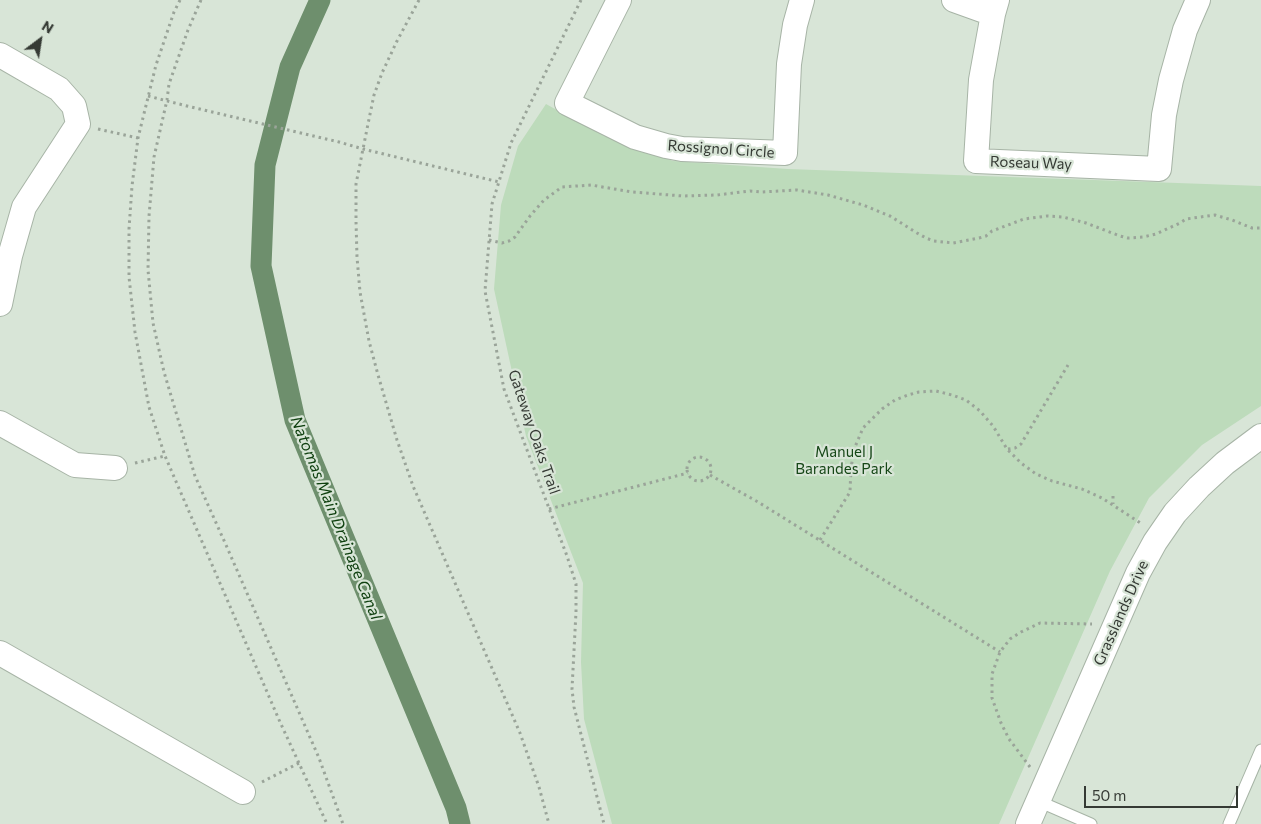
<!DOCTYPE html>
<html>
<head>
<meta charset="utf-8">
<style>
	body { margin:0 }
	#map { position:relative; width:1261px; height:824px; overflow:hidden; background:#d8e5d7; font-family:Commissioner,sans-serif }
	canvas { display:block }
	.north { position:absolute; left:15px; top:15px; width:50px; height:50px; -webkit-text-stroke:4px #d8e5d7; paint-order:stroke; rotate:31deg; font-size:14px; font-weight:700; line-height:20px; text-align:center; color:#353a34 }
	.north::after { content:''; display:block; margin:auto; width:18px; height:22px; background:#353a34; clip-path:polygon(50% 0,100% 100%,50% 72%,0 100%) }
	.scale { position:absolute; left:1084px; top:786px; width:154px; height:22px; box-sizing:border-box; border:2px solid #353a34; border-top:0; padding-left:6px; font-size:15px; line-height:18px; white-space:nowrap; color:#353a34; -webkit-text-stroke:4px #d8e5d7; paint-order:stroke }
</style>
</head>
<body>
<div id="map">
<canvas width="1261" height="824"></canvas>
<div class="north">N</div>
<div class="scale">50 m</div>
</div>
<script>
const ctx = document.querySelector('canvas').getContext('2d');
ctx.lineJoin = 'round';
function paint(path, color) { ctx.fillStyle = color; ctx.fill(path, 'evenodd'); }
const poly = rows => new Path2D(rows.map(r => 'M' + r).join(''));
function strokePath(path, color, width, dash) { ctx.strokeStyle = color; ctx.lineWidth = width; ctx.lineCap = dash ? 'butt' : 'round'; ctx.setLineDash(dash || []); ctx.stroke(path); }
function drawText(font, color, halo, rows, align = 'center') {
  ctx.font = font + ' Commissioner,sans-serif'; ctx.lineWidth = 4.5; ctx.setLineDash([]); ctx.textBaseline = 'middle'; ctx.strokeStyle = halo; ctx.fillStyle = color; for (const [text, x, y, turn = 0] of rows) {
    ctx.save(); ctx.translate(x, y); ctx.rotate((+turn || 0) * Math.PI / 180); ctx.textAlign = isNaN(turn) ? turn : align; if (halo) ctx.strokeText(text, 0, 0); ctx.fillText(text, 0, 0); ctx.restore();
  }
}
const green = poly([
	[546,104,604,136,673,161,788,169,1261,186,1261,406,1202,445,1149,498,1110,571,999,824,612,824,584,719,581,662,583,583,526,436,494,289,501,205,518,146]
]);
const canal = poly([
	[320,0,290,67,265,165,261,266,295,420,456,808,460,824]
]);
const path = poly([
	[180,0,174,12,156,65,138,138,132,186,129,229,129,277,135,332,149,407,165,456,280,722,327,824],
	[201,0,188,30,169,84,167,100,154,157,149,216,148,270,153,323,164,372,195,476,226,545,319,758,343,824],
	[419,0,397,41,382,73,374,95,368,124,356,184,356,221,357,257,360,292,369,341,378,375,397,440,413,486,520,733,539,787,549,824],
	[581,0,511,143,492,204,485,291,504,389,567,556,576,584,576,612,572,689,574,707,604,824],
	[148,96,187,106,339,142,363,149,499,182],
	[98,129,138,138],
	[489,240,502,243,509,241,515,237,530,216,544,200,562,187,591,185,632,192,683,196,717,195,750,191,761,192,797,190,828,195,863,205,890,216,917,233,926,238,934,241,953,243,979,238,986,236,992,231,1024,219,1047,216,1063,217,1086,223,1120,236,1128,238,1143,237,1156,234,1180,223,1186,219,1215,215,1232,220,1252,228,1261,228],
	[1008,449,1015,448,1021,444,1068,365],
	'687 469a12 12 0 1 1 24 0a12 12 0 1 1-24 0Z',
	[135,463,165,456],
	[710,475,758,502,1000,652],
	[1113,496,1113,504],
	[549,509,688,473],
	[820,540,850,492,851,467,855,447,863,428,882,409,895,400,908,395,919,392,936,391,952,395,966,400,980,411,993,426,1007,449,1021,463,1036,474,1052,481,1082,489,1102,498,1142,524],
	[1030,767,1009,739,1001,723,992,698,992,674,1000,652,1010,639,1021,632,1040,623,1092,624],
	[262,782,299,763]
]);
const service = poly([
	[1038,801,1091,824],
	[1229,824,1261,750]
]);
const minor = poly([
	[619,0,567,103,635,137,666,146,682,149,785,153,789,64,795,25,802,0],
	[954,0,993,14],
	[997,0,993,14,981,80,976,161,1159,169,1164,115,1171,80,1185,30,1198,0],
	[0,55,59,89,74,106,78,124,24,207,10,256,0,304],
	[0,423,75,465,115,468],
	[0,653,243,792],
	[1028,824,1138,573,1155,542,1175,513,1199,487,1225,463,1261,436]
]);
const streetNames = [
	["Rossignol Circle",721,149,4],
	["Roseau Way",1031,163,2],
	["Gateway Oaks Trail",534,432,71],
	["Grasslands Drive",1121,613,-66]
];
const parkNames = [
	["Manuel J",844,452],
	["Barandes Park",844,469]
];
const waterNames = [
	["Natomas Main Drainage Canal",336,518,68]
];
paint(green, '#bddbbb');
strokePath(canal, '#6e8f6d', 21);
strokePath(service, '#a7b4a6', 13);
strokePath(minor, '#a7b4a6', 26);
strokePath(path, '#9aa499', 3, [2.5, 4]);
strokePath(service, '#fff', 11);
strokePath(minor, '#fff', 24);
drawText('15px', '#353a34', '#d8e5d7', streetNames);
drawText('15px', '#164717', '#d8e5d7', parkNames);
drawText('italic 16px', '#0f4010', '#d8e5d7', waterNames);
</script>
</body>
</html>
